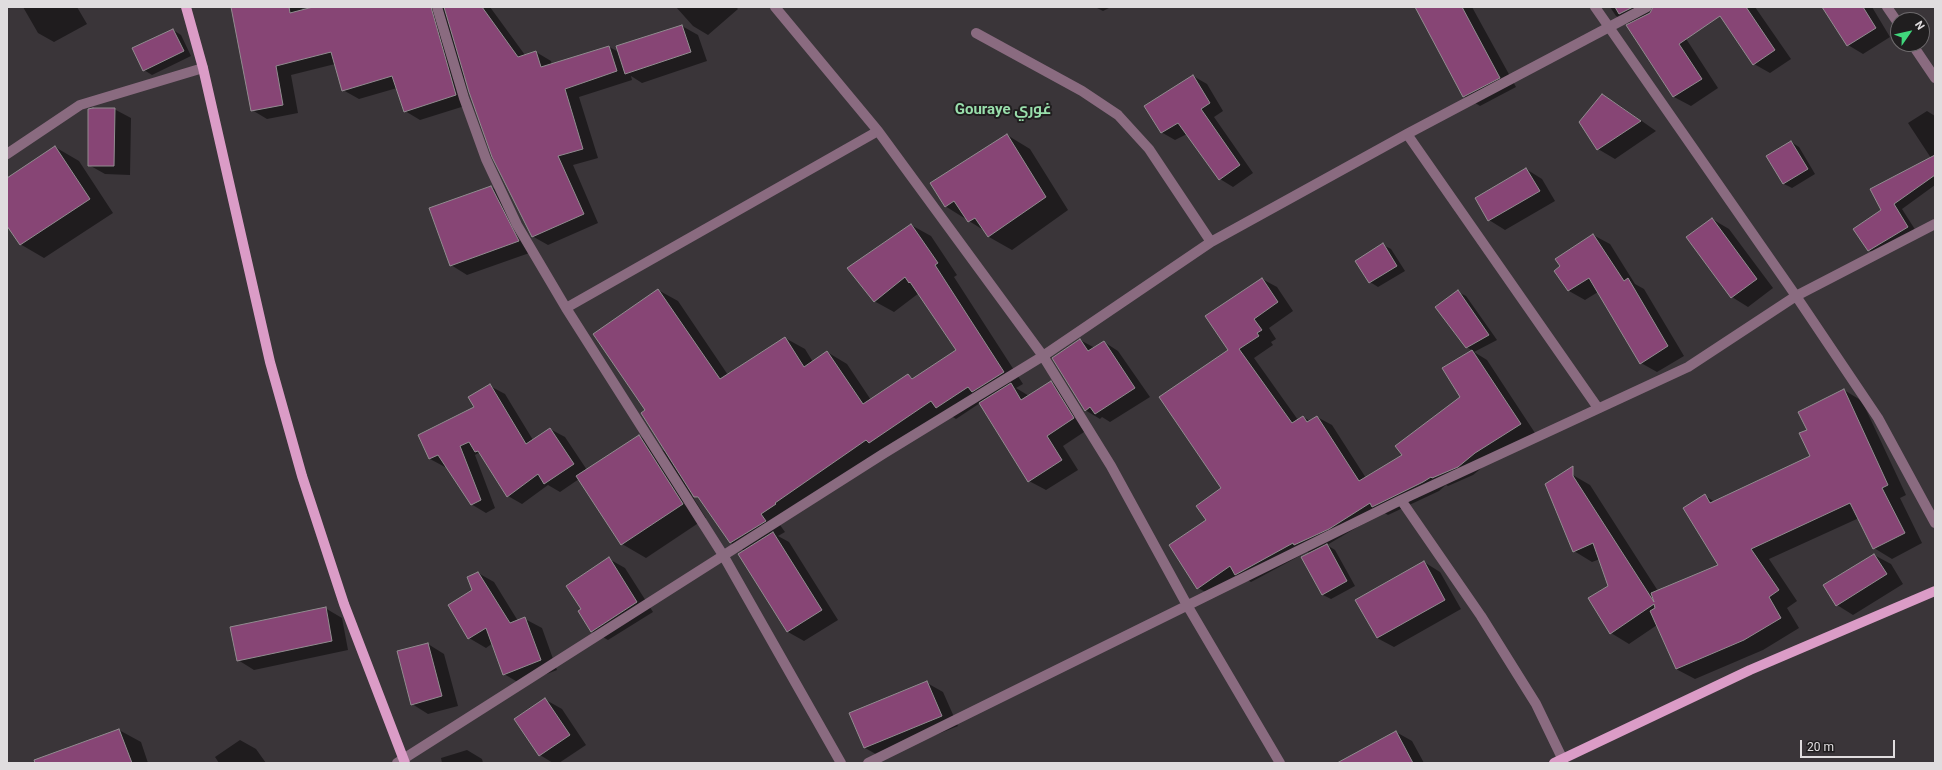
<!DOCTYPE html>
<html>
<head>
<meta charset="utf-8">
<style>
	body { margin:0 }
	#map { position:relative; width:1942px; height:770px; overflow:hidden; background:#3a3539; font-family:Roboto,sans-serif }
	canvas { display:block }
	.frame { position:absolute; inset:0; border:8px solid #e0dddf; pointer-events:none }
	.north { position:absolute; left:1890px; top:12px; width:40px; height:40px; box-sizing:border-box; background:#201e1f; border:1px solid #6d6a6c; border-radius:50%; rotate:56deg; font-size:11px; font-weight:700; line-height:16px; text-align:center; color:#e0dddf }
	.north::after { content:''; display:block; margin:auto; width:14px; height:18px; background:#40d77c; clip-path:polygon(50% 0,100% 100%,50% 72%,0 100%) }
	.scale { position:absolute; left:1800px; top:740px; width:95px; height:18px; box-sizing:border-box; border:2px solid #e0dddf; border-top:0; padding-left:5px; font-size:12px; line-height:14px; white-space:nowrap; color:#e0dddf; -webkit-text-stroke:3px #201e1f; paint-order:stroke }
</style>
</head>
<body>
<div id="map">
<canvas width="1942" height="770"></canvas>
<div class="frame"></div>
<div class="north">N</div>
<div class="scale">20 m</div>
</div>
<script>
const ctx = document.querySelector('canvas').getContext('2d');
ctx.lineJoin = 'round';
function paint(path, color) { ctx.fillStyle = color; ctx.fill(path, 'evenodd'); }
const poly = rows => new Path2D(rows.map(r => 'M' + r).join(''));
function strokePath(path, color, width, dash) { ctx.strokeStyle = color; ctx.lineWidth = width; ctx.lineCap = dash ? 'butt' : 'round'; ctx.setLineDash(dash || []); ctx.stroke(path); }
function drawText(font, color, halo, rows, align = 'center') {
  ctx.font = font + ' Roboto,Cairo,sans-serif'; ctx.lineWidth = 4; ctx.setLineDash([]); ctx.textBaseline = 'middle'; ctx.strokeStyle = halo; ctx.fillStyle = color; for (const [text, x, y, turn = 0] of rows) {
    ctx.save(); ctx.translate(x, y); ctx.rotate((+turn || 0) * Math.PI / 180); ctx.textAlign = isNaN(turn) ? turn : align; if (halo) ctx.strokeText(text, 0, 0); ctx.fillText(text, 0, 0); ctx.restore();
  }
}
const shadow = poly([
	[23,7,77,7,87,24,54,42,38,33],
	[232,7,302,7,303,11,317,7,490,7,525,55,536,52,551,61,552,65,609,47,619,52,682,26,698,35,707,61,642,83,631,76,632,80,579,97,598,158,573,165,598,223,548,245,532,236,466,78,464,78,471,104,420,120,405,111,397,88,359,99,343,90,335,64,291,75,298,113,267,119,252,110],
	[676,7,736,7,738,9,708,35,693,26],
	[1095,7,1111,7,1103,11],
	[1427,7,1472,7,1516,87,1480,106,1464,96],
	[1610,7,1652,7,1656,13,1683,34,1718,88,1691,106,1674,97,1628,26,1630,24,1616,16],
	[1716,7,1755,7,1791,59,1770,73,1754,64],
	[1823,7,1872,7,1890,37,1863,54,1848,45],
	[173,30,181,35,191,56,152,75,144,70],
	[1193,76,1207,84,1223,111,1214,117,1253,173,1233,187,1220,179,1187,134,1175,140,1161,132],
	[1603,95,1619,105,1656,131,1615,159,1598,149],
	[114,109,131,118,130,175,105,174,89,165],
	[1927,111,1935,116,1935,185,1902,209,1916,231,1877,255,1869,250,1855,229,1882,211,1931,158,1908,123],
	[1007,135,1030,149,1068,210,1012,250,989,237,985,231,945,206],
	[1791,142,1799,147,1815,174,1792,188,1784,184],
	[55,147,79,161,113,213,44,258,20,244,7,224,7,179],
	[1526,169,1542,179,1555,201,1505,230,1489,220],
	[491,187,508,196,535,251,467,275,451,265],
	[1712,219,1729,229,1773,288,1748,307,1732,297],
	[911,225,931,236,957,275,954,277,1023,384,1016,388,1029,396,1051,382,1067,392,1090,428,1063,446,1078,470,1046,490,1029,481,980,403,956,419,948,414,885,452,780,525,785,532,778,536,789,542,838,620,804,641,788,632,739,554,745,551,731,543,702,500,691,494,706,518,646,558,622,544,579,479,560,492,548,485,522,504,508,496,482,455,478,453,475,455,495,508,486,513,471,504,447,466,445,467,430,459,419,436,475,407,490,386,505,394,533,440,550,429,565,437,587,470,639,436,666,452,646,410,658,290,678,301,728,375,785,338,805,349,813,362,827,352,847,364,871,400,908,375,914,379,958,350,919,293,894,312,874,301],
	[1593,235,1610,244,1635,284,1644,289,1684,356,1657,372,1641,363,1598,292,1585,300,1569,291,1556,271],
	[1383,245,1391,249,1405,271,1378,287,1370,282,1356,261],
	[1262,279,1277,287,1293,311,1269,328,1276,339,1271,342,1273,345,1254,358,1298,420,1303,417,1310,421,1317,417,1332,425,1366,478,1403,455,1461,397,1443,369,1473,351,1467,347,1458,292,1466,296,1497,340,1474,352,1487,360,1535,433,1490,461,1473,475,1448,486,1446,485,1439,491,1388,515,1383,512,1327,545,1335,550,1355,586,1331,599,1323,595,1302,557,1310,553,1307,552,1251,582,1242,577,1213,596,1198,588,1207,520,1223,488,1229,351],
	[1080,340,1095,348,1104,342,1118,351,1150,397,1110,422,1102,417,1100,419,1085,410],
	[1844,390,1862,401,1906,495,1900,498,1922,543,1892,559,1874,548,1859,518,1769,559,1797,601,1787,608,1799,628,1763,650,1695,679,1676,669,1657,625,1629,644,1611,633,1610,586,1600,559,1592,562,1574,551,1571,474,1590,485,1658,591,1719,565,1705,496,1715,502,1812,456,1808,430],
	[1874,555,1891,564,1903,584,1853,615,1837,605],
	[609,559,625,568,653,612,608,640,592,631,583,609],
	[1424,562,1440,572,1461,609,1394,647,1377,638],
	[478,573,494,582,518,621,525,619,542,628,557,670,521,684,504,674,493,643,486,648,469,638,449,606,473,591],
	[325,608,342,618,348,650,254,670,238,660],
	[428,644,444,654,458,706,428,714,412,704],
	[927,683,943,692,958,726,881,757,865,748,851,714],
	[546,700,562,709,586,745,559,763,553,763,540,755],
	[119,730,141,742,148,763,39,763],
	[1396,732,1412,741,1424,763,1339,763],
	[240,740,256,749,266,763,219,763,215,757],
	[467,750,482,759,483,763,442,763,441,758]
]);
const building = poly([
	[231,7,289,7,290,13,313,7,431,7,456,95,404,112,392,76,342,91,331,52,276,66,283,105,251,111,231,7],
	[444,7,482,7,518,57,536,51,541,67,609,46,617,71,565,89,583,149,558,156,584,214,532,237,492,157,469,92,444,7],
	[1415,7,1462,7,1500,78,1463,97,1415,7],
	[1615,7,1633,7,1619,14,1615,7],
	[1653,7,1746,7,1775,50,1753,65,1720,16,1679,44,1702,79,1673,97,1626,25,1650,13,1653,7],
	[1822,7,1863,7,1876,28,1847,46,1822,7],
	[682,25,691,52,625,74,616,46,682,25],
	[173,29,184,51,143,71,132,48,173,29],
	[1193,75,1210,103,1201,109,1240,165,1219,180,1178,123,1161,133,1144,106,1193,75],
	[1602,94,1641,121,1597,150,1579,122,1602,94],
	[93,108,115,108,114,166,88,166,88,109,93,108],
	[1007,134,1046,197,988,237,975,218,968,222,954,201,945,207,930,183,1007,134],
	[1791,141,1808,169,1783,184,1766,156,1791,141],
	[55,146,90,199,20,245,7,226,7,178,55,146],
	[1935,155,1935,175,1894,204,1908,227,1868,251,1853,229,1881,210,1870,189,1935,155],
	[1526,168,1540,191,1488,221,1475,198,1526,168],
	[491,186,519,241,450,266,429,208,491,186],
	[1712,218,1757,279,1731,298,1686,237,1712,218],
	[911,224,938,263,935,265,1004,372,972,392,968,387,936,408,931,401,869,443,866,440,775,503,776,504,761,514,766,521,730,543,698,497,694,497,641,413,645,410,593,334,658,289,720,379,785,337,804,367,827,351,863,404,908,374,912,379,956,350,910,282,909,283,905,277,874,302,847,268,911,224],
	[1593,234,1624,281,1628,278,1668,346,1640,364,1589,278,1568,291,1554,271,1560,266,1555,259,1593,234],
	[1383,243,1397,266,1369,283,1355,261,1383,243],
	[1262,278,1278,302,1254,319,1262,330,1257,333,1259,336,1239,349,1292,423,1303,416,1307,422,1317,416,1359,481,1402,455,1395,446,1460,397,1442,368,1472,350,1521,424,1475,453,1458,467,1432,478,1431,477,1423,482,1372,507,1370,503,1329,529,1294,545,1293,543,1235,575,1230,566,1197,589,1169,545,1206,520,1196,506,1221,488,1159,397,1228,350,1205,316,1262,278],
	[1458,290,1489,335,1466,348,1435,307,1458,290],
	[1080,339,1088,351,1104,341,1135,388,1095,414,1090,407,1085,411,1052,358,1080,339],
	[1051,381,1074,418,1047,436,1062,460,1028,482,979,403,1011,383,1021,400,1051,381],
	[490,384,526,444,550,428,574,464,544,484,538,474,507,497,478,451,475,452,469,442,460,446,481,500,471,505,438,455,429,459,418,435,474,407,468,397,490,384],
	[1844,389,1888,485,1882,488,1905,533,1873,549,1850,503,1751,549,1779,590,1769,597,1781,618,1744,640,1676,669,1650,611,1655,608,1654,604,1610,634,1588,598,1608,586,1593,543,1573,552,1545,484,1573,466,1573,476,1654,602,1651,593,1718,565,1683,508,1705,494,1710,503,1810,456,1799,433,1807,430,1798,412,1844,389],
	[639,435,683,504,621,545,576,476,639,435],
	[773,532,822,610,787,632,738,554,773,532],
	[1327,544,1347,581,1322,595,1301,557,1327,544],
	[1874,554,1887,574,1836,606,1823,585,1874,554],
	[609,557,637,602,591,632,578,611,581,609,566,586,609,557],
	[1424,561,1445,600,1377,638,1355,600,1424,561],
	[478,572,510,623,525,617,541,660,503,675,486,628,468,639,448,605,472,590,467,577,478,572],
	[326,607,332,641,237,661,230,627,326,607],
	[428,643,442,696,411,705,397,651,428,643],
	[927,681,942,716,864,748,849,713,927,681],
	[545,698,570,735,539,756,514,719,545,698],
	[119,729,132,763,35,763,34,760,119,729],
	[1396,731,1413,763,1337,763,1396,731]
]);
const minor = poly([
	[437,7,464,98,486,159,517,225,566,308,723,555,841,763],
	[775,7,878,131,1043,356,1111,466,1187,605,1280,763],
	[1595,7,1796,296,1878,418,1935,523],
	[1887,7,1898,23],
	[976,33,1082,91,1118,115,1149,149,1211,242],
	[1912,44,1935,78],
	[1407,134,1598,408],
	[7,154,80,105,203,68],
	[566,308,878,131],
	[1401,500,1481,616,1536,704,1563,760],
	[397,763,883,454,1043,356,1211,242,1407,134,1647,7],
	[868,763,1401,500,1688,367,1796,296,1935,224]
]);
const major = poly([
	[186,7,203,68,270,362,302,476,344,604,405,763],
	[1554,763,1750,670,1935,591]
]);
const districtNames = [
	["Gouraye غوري",1003,110]
];
paint(shadow, '#0007');
paint(building, '#874575');
strokePath(building, '#928c90', 1);
strokePath(minor, '#8a6b80', 10);
strokePath(major, '#db9cc7', 10);
drawText('bold 15px', '#99dfac', '#201e1f', districtNames);
</script>
</body>
</html>
